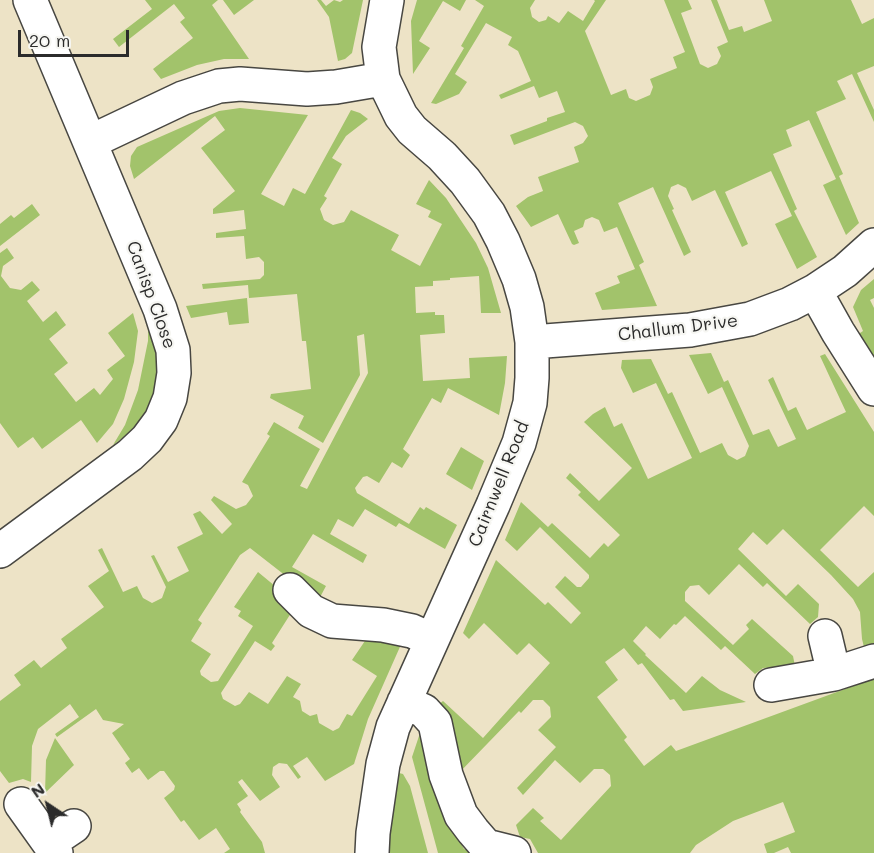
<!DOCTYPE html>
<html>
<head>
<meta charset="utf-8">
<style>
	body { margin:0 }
	#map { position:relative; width:874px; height:853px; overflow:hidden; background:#ede3c6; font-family:Mali,sans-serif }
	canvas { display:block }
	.north { position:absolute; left:18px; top:775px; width:60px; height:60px; -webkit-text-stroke:4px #f6f6f2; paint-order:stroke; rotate:325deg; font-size:16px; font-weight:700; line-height:24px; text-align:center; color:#2b2b2b }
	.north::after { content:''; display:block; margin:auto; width:21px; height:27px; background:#2b2b2b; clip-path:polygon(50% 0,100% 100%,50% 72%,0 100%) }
	.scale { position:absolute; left:18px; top:30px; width:111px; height:27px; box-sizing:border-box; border:3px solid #2b2b2b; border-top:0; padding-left:8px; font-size:18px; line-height:21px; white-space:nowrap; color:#2b2b2b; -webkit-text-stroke:4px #f6f6f2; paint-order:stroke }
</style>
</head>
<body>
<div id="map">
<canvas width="874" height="853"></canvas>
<div class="north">N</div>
<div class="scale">20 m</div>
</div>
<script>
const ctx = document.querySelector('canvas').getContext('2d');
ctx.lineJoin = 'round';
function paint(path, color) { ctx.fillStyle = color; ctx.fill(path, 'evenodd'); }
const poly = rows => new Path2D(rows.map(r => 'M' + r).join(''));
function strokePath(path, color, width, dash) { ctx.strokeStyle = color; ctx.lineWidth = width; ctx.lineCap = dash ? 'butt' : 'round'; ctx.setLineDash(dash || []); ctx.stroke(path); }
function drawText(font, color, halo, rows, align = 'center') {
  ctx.font = font + ' Mali,sans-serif'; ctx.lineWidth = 4.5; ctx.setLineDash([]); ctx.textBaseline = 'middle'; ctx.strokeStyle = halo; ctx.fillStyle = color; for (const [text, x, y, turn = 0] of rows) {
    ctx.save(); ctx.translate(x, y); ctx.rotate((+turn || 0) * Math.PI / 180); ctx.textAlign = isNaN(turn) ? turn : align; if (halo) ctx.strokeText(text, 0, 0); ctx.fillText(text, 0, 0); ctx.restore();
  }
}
const green = poly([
	[145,0,218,0,212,5,249,59,224,59,197,65,161,79,153,69,193,38,180,22,185,18,174,4,119,47,113,39,152,9],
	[223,0,254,0,234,15],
	[317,0,321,0,326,6,334,0,340,2,343,0,363,0,352,53,345,59,338,61,329,17],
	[417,0,466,0,460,11,443,1,419,41,430,48,413,74,411,21],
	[475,0,535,0,530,8,532,17,539,22,546,20,548,16,559,23,568,11,583,21,595,1,594,0,606,0,585,31,611,95,626,89,629,98,636,101,650,95,653,87,650,79,677,68,673,57,685,52,664,0,688,0,692,9,681,13,700,64,708,68,717,64,721,56,717,47,728,42,711,0,717,0,729,30,742,26,744,32,772,21,764,0,851,0,862,24,874,18,874,66,857,73,874,110,874,122,852,74,837,81,846,99,816,112,843,174,839,176,859,223,846,235,823,185,836,179,809,120,786,130,792,146,773,154,797,209,794,211,817,257,797,269,775,224,792,216,771,171,725,192,748,244,742,247,715,190,692,201,686,188,678,184,671,187,668,196,674,209,672,210,691,252,684,256,653,187,618,203,644,262,639,265,657,306,602,310,595,293,620,283,617,276,635,269,617,227,604,232,599,220,592,217,585,220,583,227,574,231,579,243,574,245,572,244,558,214,531,227,516,206,528,197,543,191,538,177,579,162,574,147,583,143,588,136,583,126,575,122,514,145,510,135,547,121,547,118,565,112,557,91,539,98,534,86,501,99,499,95,531,81,518,51,508,45,512,37,486,23,455,74,467,82,459,94,436,104,431,103,464,48,461,46,484,6],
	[240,108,308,115,261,194,284,206,293,188,305,194,351,110,360,113,368,119,346,136,332,158,342,164,324,196,327,198,320,209,324,220,333,225,344,222,351,210,399,235,391,250,420,266,442,224,428,217,431,211,416,204,429,180,446,198,476,243,488,268,501,313,481,313,479,276,450,278,450,280,433,281,433,286,415,287,416,313,435,312,435,315,444,315,445,333,420,335,423,381,470,378,469,358,507,356,505,383,499,415,448,388,441,403,432,398,403,449,410,455,402,468,392,462,379,483,367,476,363,477,355,488,357,493,409,524,420,507,424,510,426,507,457,525,445,549,399,523,396,527,365,509,353,527,338,519,330,534,367,555,363,563,313,534,292,567,326,586,318,601,250,548,240,555,198,620,202,623,191,641,211,654,200,671,201,675,211,682,218,681,253,626,238,616,241,611,234,607,258,572,281,591,293,610,272,643,275,646,271,651,255,641,221,693,223,699,235,706,240,704,249,692,268,704,287,676,301,684,293,697,300,701,302,711,310,716,317,714,319,723,333,731,339,728,347,714,352,716,377,676,352,660,369,635,403,640,368,719,354,764,325,781,307,757,293,766,301,777,298,779,287,764,279,763,273,767,272,775,280,787,260,801,242,779,238,782,248,796,237,804,241,810,240,812,262,842,265,853,224,853,230,849,216,828,199,840,184,820,181,822,164,798,174,790,175,786,164,771,160,771,148,780,139,768,132,773,125,763,130,759,112,733,124,724,103,720,96,709,57,737,55,734,79,717,70,704,38,729,32,746,31,782,23,779,9,783,0,771,0,701,21,685,14,675,34,660,41,668,67,648,61,639,104,607,88,586,109,571,98,550,102,548,123,592,137,586,143,598,152,603,162,598,166,587,151,556,154,555,168,582,189,571,177,547,203,534,193,514,200,511,222,534,232,524,211,500,214,496,236,509,246,505,253,496,248,485,242,482,270,436,267,434,274,422,320,449,300,486,307,489,368,373,364,334,357,336,360,375,323,443,298,428,304,416,270,398,271,394,311,389,306,341,302,341,297,294,249,298,248,285,203,289,202,284,260,279,264,275,264,262,259,257,246,259,244,236,216,238,216,233,246,229,244,210,213,214,213,209,235,191,201,148,225,130,215,116,134,179,130,166,131,156,137,147,219,111],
	[32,204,40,215,0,246,0,224,11,215,14,218],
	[7,248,14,258,3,266,1,276,10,288,21,290,32,281,40,290,27,301,43,322,56,311,66,325,49,339,68,363,54,374,76,402,94,388,100,395,113,379,107,370,125,356,108,333,133,313,138,331,134,362,124,399,113,424,97,443,81,420,42,449,33,437,18,448,0,423,0,253],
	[874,279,874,298,870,300,874,308,874,367,857,335,863,331,853,307,861,290],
	[247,298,249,323,229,325,227,312,191,318,186,306],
	[148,321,159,364,153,398,136,428,113,445,125,425,138,390,148,341],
	[711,353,724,382,728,380,753,435,769,429,778,447,796,439,768,380,773,377,788,411,796,407,807,430,846,412,820,356,825,354,874,432,874,516,864,506,820,550,858,587,874,572,874,649,865,651,862,639,860,612,853,599,831,575,783,529,767,545,753,532,738,549,786,596,798,584,819,604,818,617,810,624,767,583,763,587,739,564,709,595,699,585,690,586,685,592,685,601,733,645,749,629,746,625,752,619,793,656,795,666,763,668,755,674,725,646,721,650,685,616,676,625,674,624,660,639,646,626,633,641,646,654,645,655,686,693,702,676,720,690,746,702,683,711,674,699,670,700,642,663,638,665,624,648,605,662,618,680,597,697,627,737,624,740,644,766,671,745,676,751,845,689,874,676,874,853,791,853,788,847,774,853,767,853,764,844,795,832,783,802,733,821,696,845,690,853,538,853,530,839,520,837,516,825,533,808,544,818,540,821,561,840,611,786,610,775,603,769,594,769,580,783,555,760,523,795,517,788,556,747,538,730,551,717,550,707,543,700,533,700,521,713,519,711,456,776,439,704,443,701,483,738,550,663,529,643,517,655,484,623,469,639,463,633,496,560,545,605,548,602,571,624,581,613,555,587,565,576,577,587,581,587,589,578,589,575,540,527,517,551,505,540,521,502,548,527,552,523,590,558,604,543,608,547,620,535,578,495,581,492,566,478,570,473,599,501,632,468,584,422,593,414,605,407,614,427,622,423,648,479,692,458,656,383,633,393,621,368,622,360,651,359,668,394,672,392,700,453,722,443,728,455,737,460,745,456,749,446,722,387,708,394,689,355],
	[461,447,484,461,472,490,446,474],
	[423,724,445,816,464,849,473,853,438,853,412,757],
	[55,738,74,765,45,793,46,760],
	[395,772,403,774,410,786,428,853,388,853]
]);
const minor = poly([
	[90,142,183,98,219,86,240,84,307,89,336,87,383,79],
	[815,291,838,332,874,389],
	[532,342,690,330,750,319,790,304,815,291,845,271,874,245],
	[0,551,130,455,147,439,161,420,170,398,174,373,173,350,160,309,30,0],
	[290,590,311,611,332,621,383,625,412,631,432,640],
	[825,636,834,674],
	[771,685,834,674,874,661],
	[404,702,424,711,435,723,446,775,461,815,473,831,486,846,514,853],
	[21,804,56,853],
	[49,843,74,826],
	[372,853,373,833,383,764,393,727,493,505,519,443,530,403,532,378,532,342,527,307,519,279,503,241,489,214,465,181,442,156,412,130,401,116,383,79,379,47,387,0]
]);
const streetNames = [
	["Canisp Close",151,295,70],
	["Challum Drive",678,328,-7],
	["Cairnwell Road",499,484,-68]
];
paint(green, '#a2c36b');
strokePath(minor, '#484742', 36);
strokePath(minor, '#fff', 33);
drawText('18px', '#2b2b2b', '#f6f6f2', streetNames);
</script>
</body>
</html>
